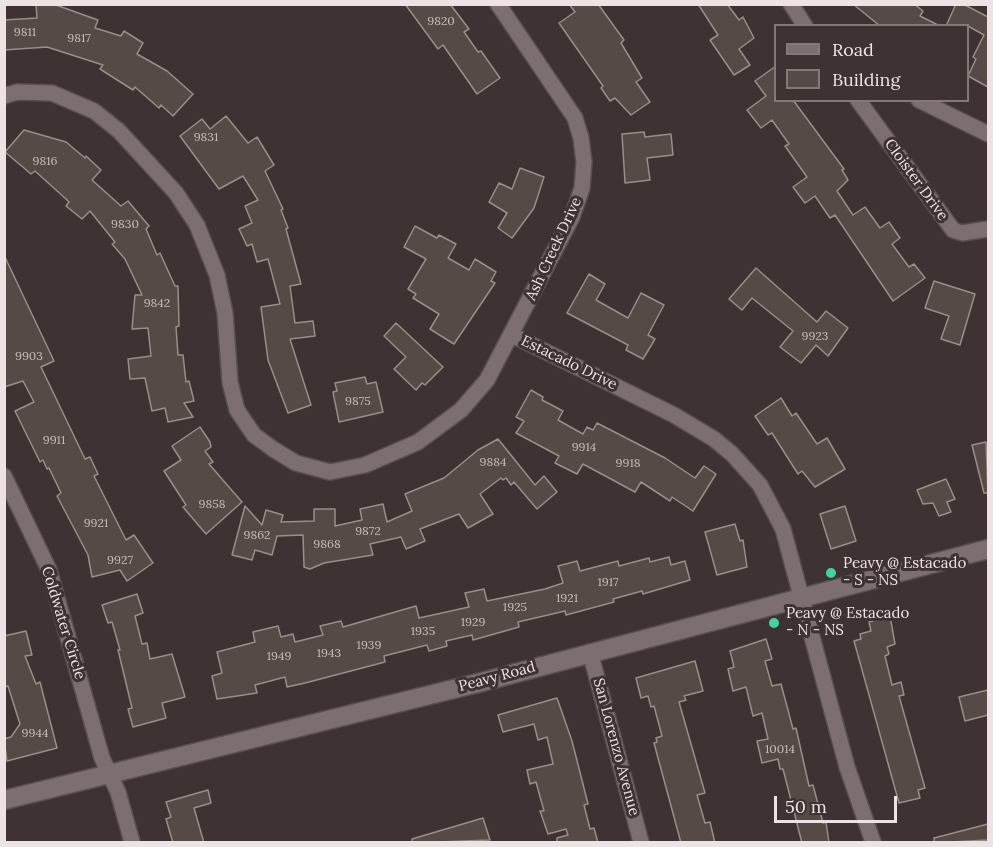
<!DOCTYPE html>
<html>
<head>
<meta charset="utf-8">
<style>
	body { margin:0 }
	#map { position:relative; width:993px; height:847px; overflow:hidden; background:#3e3233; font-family:Lora,serif }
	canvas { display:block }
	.frame { position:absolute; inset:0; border:6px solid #ece4e4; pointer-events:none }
	.legend { position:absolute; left:774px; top:24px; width:195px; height:78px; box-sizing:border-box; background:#3e3233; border:2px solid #84797a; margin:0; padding:8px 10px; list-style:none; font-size:18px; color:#ece4e4 }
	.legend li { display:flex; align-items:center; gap:12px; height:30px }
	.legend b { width:30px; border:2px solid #84797a }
	.scale { position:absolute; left:774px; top:796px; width:123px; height:27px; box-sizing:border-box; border:3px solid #ece4e4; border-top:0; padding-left:8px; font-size:18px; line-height:21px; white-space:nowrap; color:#ece4e4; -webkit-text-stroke:4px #3e3233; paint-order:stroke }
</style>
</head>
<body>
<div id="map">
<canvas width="993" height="847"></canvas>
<div class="frame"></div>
<ul class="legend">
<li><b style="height:8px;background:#7d6f70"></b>Road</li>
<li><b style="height:16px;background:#554a45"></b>Building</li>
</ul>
<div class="scale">50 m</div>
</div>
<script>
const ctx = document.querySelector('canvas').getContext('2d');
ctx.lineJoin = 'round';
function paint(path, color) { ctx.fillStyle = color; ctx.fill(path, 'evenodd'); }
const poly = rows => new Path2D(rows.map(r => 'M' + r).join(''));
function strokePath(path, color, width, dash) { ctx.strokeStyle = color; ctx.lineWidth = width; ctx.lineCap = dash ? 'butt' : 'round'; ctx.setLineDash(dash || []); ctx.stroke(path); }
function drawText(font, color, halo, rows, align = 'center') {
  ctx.font = font + ' Lora,serif'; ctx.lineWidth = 6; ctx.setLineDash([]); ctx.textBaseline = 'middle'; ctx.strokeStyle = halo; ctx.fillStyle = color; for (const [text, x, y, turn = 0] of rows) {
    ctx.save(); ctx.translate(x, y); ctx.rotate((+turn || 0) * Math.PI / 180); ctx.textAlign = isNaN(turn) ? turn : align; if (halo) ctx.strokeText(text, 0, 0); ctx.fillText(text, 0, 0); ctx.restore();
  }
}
const building = poly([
	[36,4,53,4,98,20,95,28,121,36,124,31,143,43,137,54,167,71,193,94,173,116,161,105,159,108,135,87,133,90,100,69,103,65,47,47,4,50,4,20,37,18,36,4],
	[405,4,450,4,469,29,464,32,478,52,481,51,500,78,477,94,443,45,438,49,405,4],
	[569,4,598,4,624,40,621,43,642,78,636,82,650,102,631,115,615,98,610,101,601,88,603,86,559,23,575,12,569,4],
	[698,4,727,4,739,20,743,17,754,38,739,49,750,65,734,75,710,40,718,35,698,4],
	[853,4,914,4,923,11,920,16,940,26,880,26,853,4],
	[956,4,963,4,988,17,988,87,968,76,976,59,973,57,984,35,968,26,946,26,956,4],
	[776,66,776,100,793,100,844,169,842,170,848,180,837,191,853,215,865,207,880,228,889,222,900,238,892,244,909,267,914,264,925,278,893,301,835,215,830,218,815,196,805,203,793,187,807,177,785,146,789,144,772,120,761,128,747,110,766,96,755,81,776,66],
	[226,116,248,143,257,137,274,165,265,171,283,209,281,210,288,228,286,229,301,284,290,286,295,323,313,321,315,336,290,339,311,405,288,413,268,360,261,307,280,304,268,259,257,262,252,244,247,246,239,229,252,223,245,206,258,200,243,176,219,189,180,136,202,119,210,129,226,116],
	[24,130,66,142,85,158,86,156,101,170,92,180,121,206,128,201,149,226,146,229,157,255,160,253,175,286,178,286,179,326,176,327,178,355,183,355,186,382,189,381,194,401,184,403,193,417,168,422,165,408,152,411,145,378,130,379,128,359,151,356,148,328,132,329,135,295,142,295,125,259,112,244,115,242,90,211,82,219,66,206,69,202,66,199,35,171,31,174,5,152,24,130],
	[644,132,645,137,671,134,673,155,647,158,650,180,625,183,622,134,644,132],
	[520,168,544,177,534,208,512,238,498,228,507,213,489,202,499,183,512,189,520,168],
	[415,226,437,238,439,235,456,244,448,258,469,270,475,259,496,272,491,281,495,283,454,344,430,329,439,314,413,298,416,294,408,289,426,259,404,247,415,226],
	[4,255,54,361,41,367,85,459,90,457,98,474,94,476,126,540,134,535,153,563,127,581,120,570,92,577,88,555,57,496,61,493,49,468,47,469,43,460,40,462,15,411,34,402,23,381,4,387,4,255],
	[756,268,817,322,826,311,848,328,828,356,816,345,801,363,780,347,793,331,752,298,742,310,729,299,756,268],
	[589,274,605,284,596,300,628,318,641,293,664,305,648,335,655,339,643,359,626,350,628,345,567,313,589,274],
	[934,281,975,294,960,345,941,339,949,316,925,308,934,281],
	[396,323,443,367,425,385,422,383,416,390,394,369,406,357,384,336,396,323],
	[365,377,367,384,376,382,383,412,339,422,333,392,337,391,335,383,365,377],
	[531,390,543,397,542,400,563,411,558,420,583,434,587,427,593,430,597,423,665,458,695,478,704,466,716,474,693,511,672,497,670,501,641,482,635,492,583,464,577,474,555,463,559,456,516,433,524,421,516,417,531,390],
	[781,398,792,416,796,413,817,444,827,438,845,469,815,487,802,471,798,474,772,433,768,435,755,416,781,398],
	[200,427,210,442,211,447,205,451,213,462,209,464,242,502,206,534,183,507,186,505,164,471,181,460,172,446,200,427],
	[498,439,535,485,544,476,557,492,537,509,514,482,511,485,506,478,503,480,501,478,480,494,493,514,468,528,459,514,420,529,425,541,406,549,401,537,370,544,373,555,324,563,310,569,304,567,303,535,277,536,272,555,255,550,252,560,232,555,245,506,262,525,266,510,283,515,281,522,314,521,314,509,335,509,335,526,362,520,360,509,383,504,387,522,412,511,405,494,444,478,478,450,498,439],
	[986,442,988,493,984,493,972,445,986,442],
	[946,479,955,499,947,502,951,512,939,516,933,503,923,504,917,490,946,479],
	[845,506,856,541,831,549,820,514,845,506],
	[735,524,740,541,743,540,747,567,717,575,705,532,735,524],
	[669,557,671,565,685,561,690,580,643,594,642,591,613,599,614,602,566,615,565,611,518,622,519,627,473,640,472,635,446,641,447,646,429,651,427,645,384,656,385,662,305,683,287,687,285,677,255,685,257,693,217,699,212,676,222,673,217,652,255,642,253,632,278,626,281,637,293,634,295,642,323,635,320,626,341,621,343,627,416,606,419,618,469,607,465,593,484,589,487,601,545,589,563,583,558,566,577,561,580,571,618,561,619,566,649,558,650,562,669,557],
	[137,594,143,613,135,616,142,644,147,643,150,659,172,654,185,697,162,703,166,718,133,727,128,709,132,708,118,650,120,650,112,622,108,623,102,605,137,594],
	[890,616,895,644,887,647,889,654,885,656,892,685,901,682,904,695,899,696,925,788,918,790,920,798,899,803,854,641,861,639,860,634,871,631,869,622,890,616],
	[26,631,32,655,25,656,36,684,40,682,57,748,7,761,4,739,11,737,20,724,8,686,4,687,4,636,26,631],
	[766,639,772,659,765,661,772,686,781,684,793,729,796,728,809,786,813,785,823,823,826,822,829,843,802,843,783,769,780,769,778,759,762,763,757,741,768,739,762,713,753,716,746,687,733,691,728,669,734,667,730,651,766,639],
	[695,661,703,691,684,696,686,700,679,702,705,793,697,795,705,823,710,822,715,843,681,843,654,743,657,742,656,738,662,736,654,706,651,707,648,696,641,698,636,678,695,661],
	[988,690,988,715,965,721,959,697,988,690],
	[557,698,572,741,588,804,584,805,590,829,594,828,598,843,557,843,557,838,568,835,566,829,548,834,540,811,544,811,536,782,530,784,527,770,553,764,547,737,538,740,534,724,503,732,498,715,557,698],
	[208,790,211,803,194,808,204,843,173,843,166,819,171,817,166,802,208,790],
	[483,818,490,840,412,843,412,839,483,818],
	[988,824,988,840,934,843,934,838,988,824]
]);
const minor = poly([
	[791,4,805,26],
	[4,96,17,92,52,93,94,111,119,131,176,193,197,225,217,275,225,313,230,382,237,410,254,435,273,449,296,463,330,472,365,465,418,442,461,410,487,380,572,217,582,188,584,162,581,138,575,118,498,4],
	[858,100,953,230,962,233,988,229],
	[919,100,988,134],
	[512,335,674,415,714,439,732,454,760,485,783,529,847,767,873,842],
	[4,476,49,570,102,758,118,792,132,842],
	[590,652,641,842]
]);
const tertiary = poly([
	[4,800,478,683,988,549]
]);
const markers = [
	[831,573,6,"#41d4a1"],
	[774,623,6,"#41d4a1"]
];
const numberNames = [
	["9820",441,22],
	["9811",25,33],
	["9817",79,39],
	["9831",206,138],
	["9816",45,162],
	["9830",125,225],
	["9842",157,304],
	["9923",815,337],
	["9903",29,357],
	["9875",358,402],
	["9911",54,441],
	["9914",584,448],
	["9884",493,463],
	["9918",628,464],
	["9858",212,505],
	["9921",96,524],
	["9872",368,532],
	["9862",257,536],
	["9868",327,545],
	["9927",120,561],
	["1917",608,583],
	["1921",567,599],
	["1925",515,608],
	["1929",473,623],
	["1935",423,632],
	["1939",369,646],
	["1943",329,654],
	["1949",279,657],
	["9944",35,734],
	["10014",780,750]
];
const streetNames = [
	["Cloister Drive",916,180,54],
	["Ash Creek Drive",554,249,-65],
	["Estacado Drive",569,363,26],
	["Coldwater Circle",63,623,73],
	["Peavy Road",497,677,-15],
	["San Lorenzo Avenue",616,747,75]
];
const poiNames = [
	["Peavy @ Estacado",843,564],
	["- S - NS",843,581],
	["Peavy @ Estacado",786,614],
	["- N - NS",786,631]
];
paint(building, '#554a45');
strokePath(building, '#9b8e88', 1.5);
strokePath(minor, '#584f4f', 18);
strokePath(tertiary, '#584f4f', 21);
strokePath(minor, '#7d6f70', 15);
strokePath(tertiary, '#7d6f70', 18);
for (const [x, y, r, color] of markers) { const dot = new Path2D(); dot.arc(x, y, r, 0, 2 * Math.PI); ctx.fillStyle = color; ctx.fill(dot); strokePath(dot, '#3e3233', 2); }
drawText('12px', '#c6bebc', null, numberNames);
drawText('15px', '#ece4e4', '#3e3233', streetNames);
drawText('15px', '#ece4e4', '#3e3233', poiNames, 'left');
</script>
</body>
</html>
